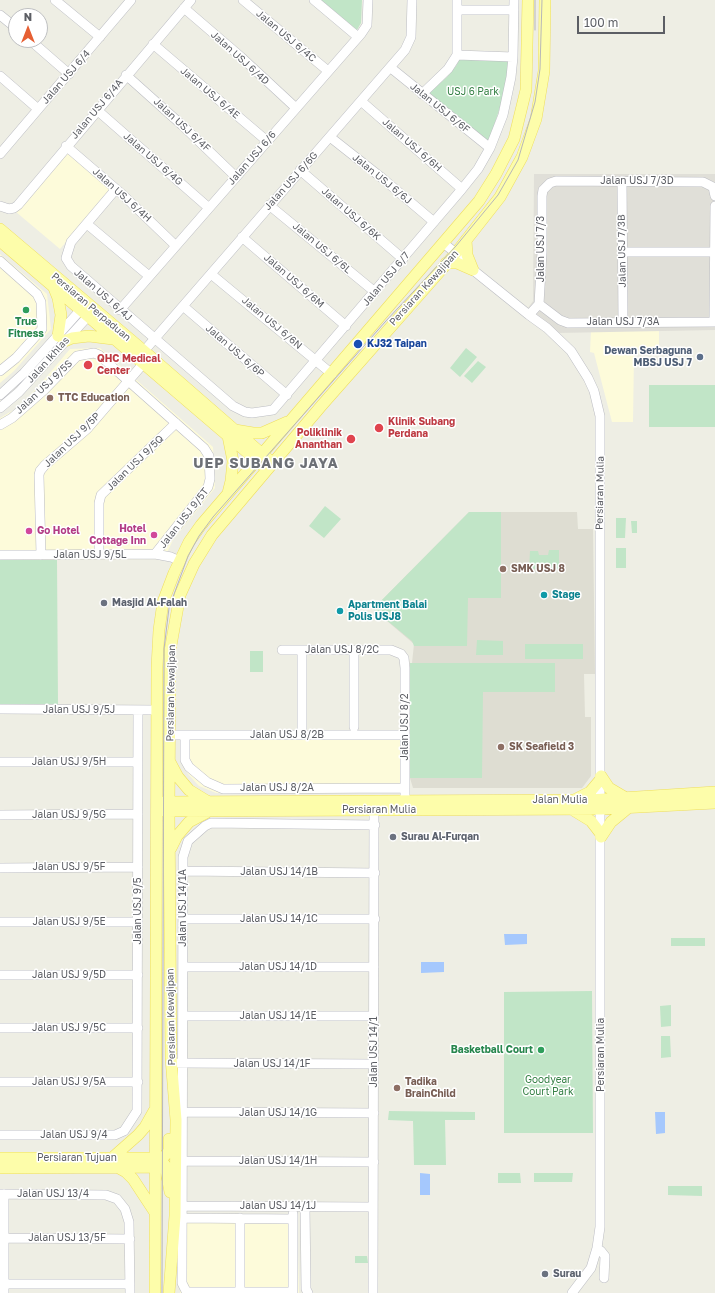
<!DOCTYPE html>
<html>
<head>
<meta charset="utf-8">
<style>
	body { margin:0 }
	#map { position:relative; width:715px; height:1293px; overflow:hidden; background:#eeeee4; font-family:"Golos Text",sans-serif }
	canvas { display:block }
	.north { position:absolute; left:8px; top:8px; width:40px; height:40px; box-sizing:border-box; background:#fff; border:1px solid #bebfc1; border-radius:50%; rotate:0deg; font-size:11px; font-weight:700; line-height:16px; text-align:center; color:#5c5e64 }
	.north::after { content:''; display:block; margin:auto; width:14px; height:18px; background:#e65f33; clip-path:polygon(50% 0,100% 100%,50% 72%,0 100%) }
	.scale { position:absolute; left:577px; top:16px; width:88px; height:18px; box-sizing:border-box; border:2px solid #5c5e64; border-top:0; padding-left:5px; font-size:12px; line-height:14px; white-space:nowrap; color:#5c5e64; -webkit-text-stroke:3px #fff; paint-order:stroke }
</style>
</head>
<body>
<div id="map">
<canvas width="715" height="1293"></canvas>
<div class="north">N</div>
<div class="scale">100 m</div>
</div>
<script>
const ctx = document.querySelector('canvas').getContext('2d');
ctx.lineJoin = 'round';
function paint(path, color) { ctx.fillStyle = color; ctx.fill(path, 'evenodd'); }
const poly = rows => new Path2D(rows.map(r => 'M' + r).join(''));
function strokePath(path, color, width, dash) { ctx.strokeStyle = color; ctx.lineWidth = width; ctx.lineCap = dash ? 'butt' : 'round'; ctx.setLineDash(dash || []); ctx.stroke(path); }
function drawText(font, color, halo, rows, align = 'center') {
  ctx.font = font + ' "Golos Text",sans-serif'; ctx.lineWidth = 3; ctx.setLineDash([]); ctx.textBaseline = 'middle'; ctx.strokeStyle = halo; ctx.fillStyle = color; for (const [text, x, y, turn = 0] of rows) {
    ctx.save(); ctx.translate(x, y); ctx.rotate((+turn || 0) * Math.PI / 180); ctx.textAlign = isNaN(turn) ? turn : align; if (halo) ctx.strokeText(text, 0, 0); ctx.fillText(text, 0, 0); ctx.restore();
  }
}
const commercial = poly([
	[67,152,110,190,60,249,16,212],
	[0,254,47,294,51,329,14,371,0,383],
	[591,330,659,330,659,353,634,354,633,422,612,422,594,353,590,352],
	[100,348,213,447,215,488,173,540,164,559,0,560,0,418,15,409,37,388,70,349],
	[180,731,400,732,400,793,216,793,199,786,188,774,184,763],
	[179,1213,297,1215,299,1293,180,1293]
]);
const industrial = poly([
	[534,174,715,174,715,330,557,333,528,308,533,301]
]);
const education = poly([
	[469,512,577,512,578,529,593,529,595,674,584,674,585,717,591,717,591,776,582,788,413,788,410,778,410,663,412,663,414,644,373,609]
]);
const green = poly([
	[321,0,362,0,361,23,357,30],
	[460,58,512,59,500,107,489,142,428,94,447,77,456,66],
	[466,348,477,357,460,377,450,368],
	[478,361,486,367,472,383,464,376],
	[649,385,715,385,715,427,649,427],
	[325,506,341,519,324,538,309,526],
	[469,512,501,512,501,598,468,598,467,646,414,646,412,641,373,609],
	[616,518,626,518,625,538,616,538],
	[631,521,637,521,637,533,632,533],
	[616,548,626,548,626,568,616,568],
	[549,550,559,550,559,569,529,569,530,551,538,551,539,555,548,555],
	[0,560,57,560,58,704,0,704],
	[477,640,503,641,503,655,476,655],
	[525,644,583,644,583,659,525,659],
	[250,651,263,651,263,672,250,672],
	[410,663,555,663,555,692,483,692,482,778,410,778],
	[671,938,705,938,705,946,671,946],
	[592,991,593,1133,504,1133,504,992],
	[671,1005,671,1026,661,1027,660,1006],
	[661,1036,670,1036,671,1057,661,1058],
	[389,1111,475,1112,475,1120,445,1120,446,1165,414,1165,413,1121,388,1120],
	[498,1173,520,1173,521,1183,498,1183],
	[534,1173,573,1173,572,1182,534,1182],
	[668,1186,702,1186,702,1196,668,1195],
	[355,1256,367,1256,368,1263,355,1263]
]);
const water = poly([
	[504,934,527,934,527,944,505,945],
	[421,962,444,962,444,972,421,973],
	[655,1112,665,1112,665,1133,656,1134],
	[420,1173,430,1174,430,1195,420,1195]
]);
const minor = poly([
	[55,0,100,37],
	[243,0,328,71],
	[314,0,358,37],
	[184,8,241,57,296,108],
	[457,10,514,10],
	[0,15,16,28],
	[30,40,69,74],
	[153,44,267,141],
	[457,55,513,57],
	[391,68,490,148],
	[126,75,183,126,236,177],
	[0,76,38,109],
	[422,94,448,69,457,55,457,0],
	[361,101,462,189],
	[97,110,209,208],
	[330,137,382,178,434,222],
	[66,146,123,195,176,246],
	[0,154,131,0],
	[300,170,403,259],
	[622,181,623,322],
	[116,189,71,242,66,258,71,266,233,406,245,412,252,413,273,410,462,189,478,169,490,148,503,115,511,77,513,57,514,0],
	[269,205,375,292],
	[0,206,9,209,14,208,18,205,191,0],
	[87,224,149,276],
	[242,237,346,326],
	[443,243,456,253,473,270,529,315,547,328,571,351,588,378,594,391,600,416,600,1227,597,1248,591,1268,572,1293],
	[622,252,714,252],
	[0,261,37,294,41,302,42,329,16,358,0,371],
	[211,274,332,374],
	[539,304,560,320,568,323,715,322],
	[183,306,287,395],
	[120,310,361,34,367,25,368,0],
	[529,315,539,304,542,252,542,196,543,190,550,183,556,181,703,182,713,187,715,196],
	[714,322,715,206],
	[144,351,405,50,411,37,412,0],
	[0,395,24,373,84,306],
	[0,408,19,392,92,312],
	[0,425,12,418,44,390,77,356,94,353,99,355,204,448,209,456,210,479,208,487,155,554],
	[0,555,155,554,171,557,180,561],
	[41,555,39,475,40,471,45,465,87,429,143,364],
	[99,555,99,503,101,495,176,423],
	[282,650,391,650,401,654,404,658,405,668,405,801],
	[0,709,157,710],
	[354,727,354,650],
	[170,735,405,735],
	[185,735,185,760,189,767,207,782,223,789,405,788],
	[302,735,302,650],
	[0,762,137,762],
	[0,815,138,814],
	[0,868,138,867],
	[183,871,375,873],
	[183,919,375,919],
	[0,922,138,922],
	[183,967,374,967],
	[0,975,138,975],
	[183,1016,374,1016],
	[0,1028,138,1028],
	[177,1063,374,1064],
	[0,1082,138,1082],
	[183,1112,374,1113],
	[0,1135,115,1135,124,1131,137,1111,138,710],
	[183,1161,374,1162],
	[0,1194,106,1195,117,1199,125,1209,129,1222,130,1293],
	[183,1206,373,1207],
	[305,1206,306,1289,308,1293],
	[293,1214,293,1293],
	[183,1218,293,1219],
	[240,1218,240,1293],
	[4,1238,130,1239],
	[597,1248,601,1251,605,1256,604,1278],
	[4,1284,130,1284],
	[293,1292,190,1292,186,1291,182,1283,183,857,188,841,205,826,211,823,375,825],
	[4,1293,4,1194],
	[373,1293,374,804]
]);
const major = poly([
	[0,229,144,351,268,459],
	[466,240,467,255,473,270],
	[0,241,262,465],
	[446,263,457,263,473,270],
	[54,288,58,298,61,315,58,336],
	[65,341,72,338,89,336,113,339],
	[235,430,253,433,262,433,287,422],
	[228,436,233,461,231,481,228,493],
	[170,762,178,777,189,790,207,801],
	[601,776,609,788,626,798],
	[576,799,590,792,601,779],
	[162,802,590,800,715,792],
	[573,810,591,821,601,834],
	[162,811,601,809,715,803],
	[601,837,611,822,628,808],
	[171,848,177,836,189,822,206,813],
	[0,1158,155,1158],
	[112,1158,138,1135,145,1127,154,1111],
	[155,1158,165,1165,170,1192],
	[117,1167,126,1172,133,1179,154,1211],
	[155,1167,169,1151,169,1139],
	[0,1168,155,1167],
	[155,1293,157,667,159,630,163,602,174,573,189,542,201,525,443,243,479,201,496,174,514,139,526,90,528,0],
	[169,1293,175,1216,176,1120,171,1058,169,811,170,651,180,595,194,564,212,535,322,405,456,253,500,197,522,157,536,119,544,71,545,0]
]);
const tram = poly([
	[535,0,535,30],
	[162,1293,164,649,169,608,188,556,199,536,213,517,385,322,456,246,498,195,518,160,535,102,540,69,542,0]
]);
const markers = [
	[26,310,4,"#2e9e5b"],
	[358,344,5,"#1a4fb4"],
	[700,357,4,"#5c6f8a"],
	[88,365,5,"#e0444e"],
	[50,398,4,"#8d6e63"],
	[379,428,5,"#e0444e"],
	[351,439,5,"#e0444e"],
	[29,531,4,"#d1479c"],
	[154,535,4,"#d1479c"],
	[503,569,4,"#8d6e63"],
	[544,595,4,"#0f9aa8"],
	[104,603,4,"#6b7280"],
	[340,611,4,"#0f9aa8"],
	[501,747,4,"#8d6e63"],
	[393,837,4,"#6b7280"],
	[541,1050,4,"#2e9e5b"],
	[397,1088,4,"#8d6e63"],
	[545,1274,4,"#6b7280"]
];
const streetNames = [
	["Jalan USJ 6/4C",286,36,40],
	["Jalan USJ 6/4D",240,58,42],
	["Jalan USJ 6/4",66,77,-49],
	["Jalan USJ 6/4E",210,93,40],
	["Jalan USJ 6/6F",440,108,39],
	["Jalan USJ 6/4A",97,109,-50],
	["Jalan USJ 6/4F",182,125,43],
	["Jalan USJ 6/6H",412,145,41],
	["Jalan USJ 6/6",252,158,-49],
	["Jalan USJ 6/4G",153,159,41],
	["Jalan USJ 6/6J",382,179,39],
	["Jalan USJ 6/6G",291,181,-48],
	["Jalan USJ 7/3D",637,181],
	["Jalan USJ 6/4H",122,195,42],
	["Jalan USJ 6/6K",351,214,41],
	["Jalan USJ 6/6L",322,248,40],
	["Jalan USJ 7/3",541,249,-90],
	["Jalan USJ 7/3B",622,251,-91],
	["Jalan USJ 6/7",386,279,-50],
	["Jalan USJ 6/6M",294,281,41],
	["Persiaran Kewajipan",424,288,-48],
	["Jalan USJ 6/4J",103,295,41],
	["Persiaran Perpaduan",91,307,40],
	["Jalan USJ 7/3A",623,322],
	["Jalan USJ 6/6N",272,323,40],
	["Jalan USJ 6/6P",235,351,41],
	["Jalan Ikhlas",48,360,-48],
	["Jalan USJ 9/5S",44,387,-43],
	["Jalan USJ 9/5P",72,440,-44],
	["Jalan USJ 9/5Q",135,463,-44],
	["Persiaran Mulia",600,493,-89],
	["Jalan USJ 9/5T",184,518,-52],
	["Jalan USJ 9/5L",90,555],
	["Jalan USJ 8/2C",342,650],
	["Persiaran Kewajipan",171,693,-89],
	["Jalan USJ 9/5J",79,710],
	["Jalan USJ 8/2",405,727,-90],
	["Jalan USJ 8/2B",287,735],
	["Jalan USJ 9/5H",69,762],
	["Jalan USJ 8/2A",277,788],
	["Jalan Mulia",560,800],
	["Persiaran Mulia",379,810],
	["Jalan USJ 9/5G",69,815],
	["Jalan USJ 9/5F",69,867],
	["Jalan USJ 14/1B",279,872],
	["Jalan USJ 14/1A",183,908,-90],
	["Jalan USJ 9/5",138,911,-90],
	["Jalan USJ 14/1C",279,919],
	["Jalan USJ 9/5E",69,922],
	["Jalan USJ 14/1D",278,967],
	["Jalan USJ 9/5D",69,975],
	["Jalan USJ 14/1E",278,1016],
	["Persiaran Kewajipan",171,1017,-91],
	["Jalan USJ 9/5C",69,1028],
	["Jalan USJ 14/1",374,1052,-90],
	["Persiaran Mulia",601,1055,-90],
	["Jalan USJ 14/1F",272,1064],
	["Jalan USJ 9/5A",69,1082],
	["Jalan USJ 14/1G",278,1113],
	["Jalan USJ 9/4",74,1135],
	["Persiaran Tujuan",77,1158],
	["Jalan USJ 14/1H",278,1161],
	["Jalan USJ 13/4",53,1194],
	["Jalan USJ 14/1J",278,1206],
	["Jalan USJ 13/5F",67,1238]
];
const parkNames = [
	["USJ 6 Park",473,92],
	["Goodyear",548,1080],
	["Court Park",548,1092]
];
const leisureNames = [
	["True",26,322],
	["Fitness",26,334],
	["Basketball Court",533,1050,"right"]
];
const transitNames = [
	["KJ32 Taipan",367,344]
];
const serviceNames = [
	["Dewan Serbaguna",692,351],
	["MBSJ USJ 7",692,363]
];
const healthNames = [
	["QHC Medical",97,359],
	["Center",97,371],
	["Klinik Subang",388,422],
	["Perdana",388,434],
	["Poliklinik",342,433,"right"],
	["Ananthan",342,445,"right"]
];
const educationNames = [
	["TTC Education",58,398],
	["SMK USJ 8",511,569],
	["SK Seafield 3",509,747],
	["Tadika",405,1082],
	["BrainChild",405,1094]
];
const hotelNames = [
	["Hotel",146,529],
	["Cottage Inn",146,541],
	["Go Hotel",37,531,"left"]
];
const cultureNames = [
	["Stage",552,595],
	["Apartment Balai",348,605],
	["Polis USJ8",348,617]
];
const worshipNames = [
	["Masjid Al-Falah",112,603],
	["Surau Al-Furqan",401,837],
	["Surau",553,1274]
];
const districtNames = [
	["UEP SUBANG JAYA",266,464]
];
paint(commercial, '#fdfbda');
paint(industrial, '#e0dfd8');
paint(education, '#deddd2');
paint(green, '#c1e5c7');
paint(water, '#a5c8fd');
strokePath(minor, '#bbbcc2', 10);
strokePath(major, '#eede5d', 12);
strokePath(minor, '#fff', 9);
strokePath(major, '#fdfdaa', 11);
strokePath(tram, '#b7b7b8', 1);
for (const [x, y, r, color] of markers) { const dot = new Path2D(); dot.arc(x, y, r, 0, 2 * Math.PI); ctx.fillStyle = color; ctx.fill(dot); strokePath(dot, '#fff', 1.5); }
drawText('10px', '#5c5e64', '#fff', streetNames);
drawText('10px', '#368146', '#fff', parkNames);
drawText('bold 10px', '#27864d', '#fff', leisureNames);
drawText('bold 10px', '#164399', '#fff', transitNames, 'left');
drawText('bold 10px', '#4e5e75', '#fff', serviceNames, 'right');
drawText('bold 10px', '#be3a42', '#fff', healthNames, 'left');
drawText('bold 10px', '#785e54', '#fff', educationNames, 'left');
drawText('bold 10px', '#b23c85', '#fff', hotelNames, 'right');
drawText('bold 10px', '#0d838f', '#fff', cultureNames, 'left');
drawText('bold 10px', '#5b616d', '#fff', worshipNames, 'left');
ctx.letterSpacing = '1px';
drawText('bold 14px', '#6d7076', '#fff', districtNames);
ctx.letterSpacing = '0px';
</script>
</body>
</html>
